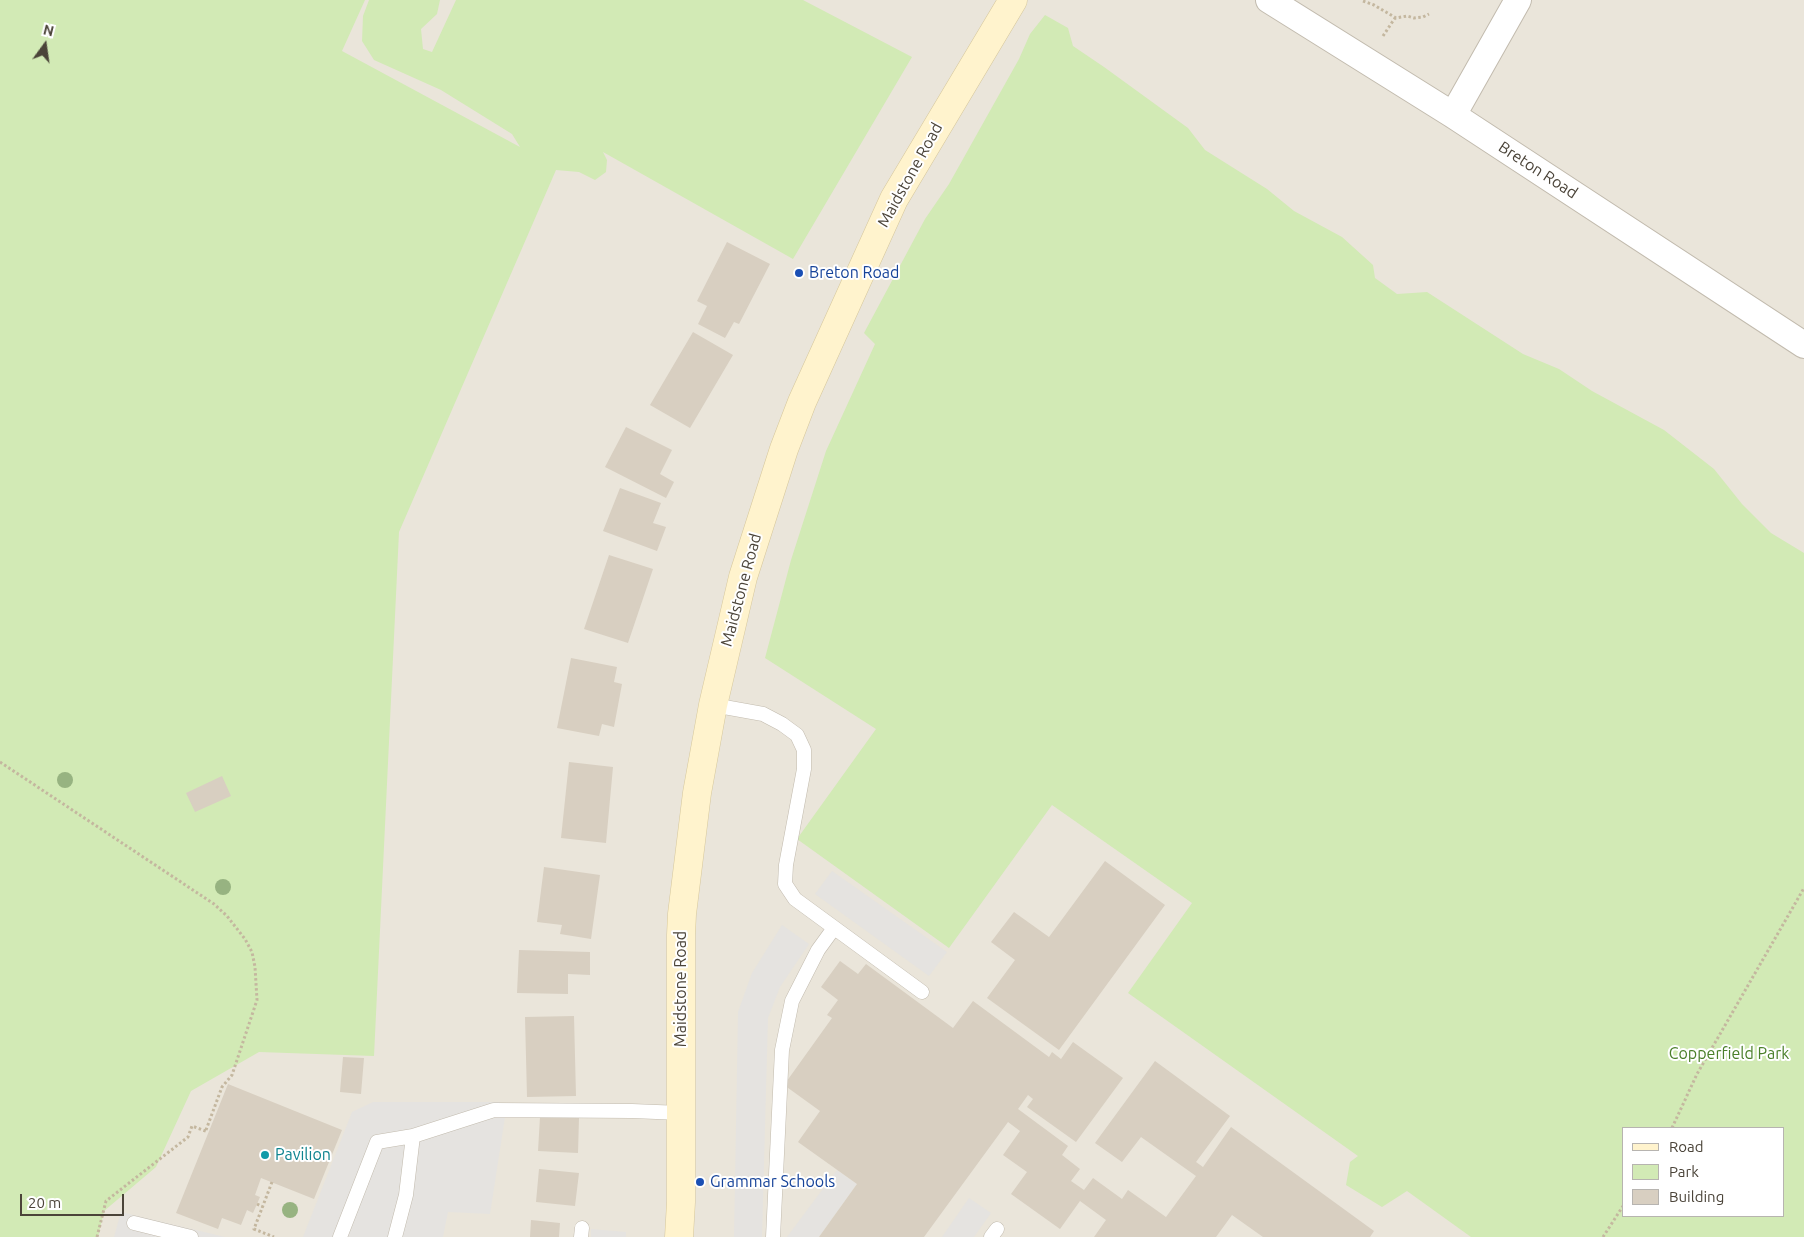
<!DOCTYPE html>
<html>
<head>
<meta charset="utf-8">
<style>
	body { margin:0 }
	#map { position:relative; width:1804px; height:1237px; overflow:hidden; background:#f6f3ec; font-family:Ubuntu,sans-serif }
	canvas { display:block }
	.legend { position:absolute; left:1622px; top:1127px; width:162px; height:90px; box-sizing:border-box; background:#fff; border:1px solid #b7b4b0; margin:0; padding:6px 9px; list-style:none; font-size:15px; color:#4b4439 }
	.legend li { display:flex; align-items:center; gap:10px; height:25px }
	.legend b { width:25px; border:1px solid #b7b4b0 }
	.north { position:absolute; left:20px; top:20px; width:50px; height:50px; -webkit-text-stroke:4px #fff; paint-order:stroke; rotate:14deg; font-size:14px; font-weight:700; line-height:20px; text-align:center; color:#4b4439 }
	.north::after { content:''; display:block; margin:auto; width:18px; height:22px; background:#4b4439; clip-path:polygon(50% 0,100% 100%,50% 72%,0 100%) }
	.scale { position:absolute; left:20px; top:1194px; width:104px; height:22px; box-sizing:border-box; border:2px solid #4b4439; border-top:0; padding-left:6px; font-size:15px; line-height:18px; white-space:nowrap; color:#4b4439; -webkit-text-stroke:4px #fff; paint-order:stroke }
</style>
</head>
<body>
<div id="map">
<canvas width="1804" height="1237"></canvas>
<ul class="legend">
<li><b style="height:6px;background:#fff3cd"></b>Road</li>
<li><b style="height:14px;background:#d2eab5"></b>Park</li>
<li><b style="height:14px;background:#d8cfc1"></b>Building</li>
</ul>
<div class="north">N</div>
<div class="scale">20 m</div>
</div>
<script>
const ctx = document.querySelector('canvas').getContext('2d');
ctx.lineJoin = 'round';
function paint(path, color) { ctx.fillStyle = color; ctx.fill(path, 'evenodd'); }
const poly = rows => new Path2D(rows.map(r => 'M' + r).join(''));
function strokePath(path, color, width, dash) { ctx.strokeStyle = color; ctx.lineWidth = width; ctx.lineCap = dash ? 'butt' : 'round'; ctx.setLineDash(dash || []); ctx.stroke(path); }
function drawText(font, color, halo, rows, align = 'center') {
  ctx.font = font + ' Ubuntu,sans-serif'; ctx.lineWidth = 4; ctx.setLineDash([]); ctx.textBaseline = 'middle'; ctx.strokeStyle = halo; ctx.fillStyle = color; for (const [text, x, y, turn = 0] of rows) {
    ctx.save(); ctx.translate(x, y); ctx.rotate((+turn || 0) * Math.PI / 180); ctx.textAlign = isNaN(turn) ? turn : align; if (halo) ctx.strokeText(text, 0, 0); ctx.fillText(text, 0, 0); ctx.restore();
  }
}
const residential = poly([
	[0,0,1804,0,1804,1237,0,1237],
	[1623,1128,1783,1128,1783,1216,1623,1216]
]);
const green = poly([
	[0,0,365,0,342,51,520,147,512,134,441,90,374,60,362,41,363,16,369,0,440,0,437,14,421,29,423,49,432,52,456,0,803,0,912,57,793,259,603,152,607,160,606,172,595,180,579,172,556,170,399,532,374,1056,259,1052,191,1091,156,1167,104,1211,98,1237,0,1237],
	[1045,15,1068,28,1073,46,1104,67,1188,128,1205,150,1267,189,1294,211,1342,237,1373,265,1375,278,1397,294,1427,292,1523,354,1559,369,1592,391,1664,430,1714,469,1742,504,1771,533,1804,553,1804,1237,1471,1237,1407,1191,1382,1207,1346,1185,1350,1162,1358,1156,1128,993,1192,903,1052,805,949,948,797,839,876,729,765,658,791,560,826,451,875,344,864,333,925,219,949,184,1019,59,1030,34],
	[1623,1128,1783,1128,1783,1216,1623,1216]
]);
const parking = poly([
	[832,871,947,952,929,976,815,894],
	[782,925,809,944,780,987,768,1018,762,1237,734,1237,738,1012,752,973],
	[373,1102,500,1102,505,1117,490,1214,448,1212,443,1237,303,1237,352,1112],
	[837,1170,857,1184,819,1237,787,1237],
	[969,1198,991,1213,974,1237,942,1237],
	[121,1212,225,1237,114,1237],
	[591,1229,626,1232,626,1237,591,1237]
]);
const building = poly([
	[727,242,770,264,739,324,734,322,725,338,698,324,707,306,697,301],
	[693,332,733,355,690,428,650,405],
	[626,427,672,450,660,474,674,482,666,498,605,467],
	[620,488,661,503,653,523,666,527,657,551,603,531],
	[609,555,653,569,628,643,584,629],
	[571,658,617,667,614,682,622,684,614,727,602,724,599,736,557,728],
	[569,762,613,767,606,843,561,838],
	[222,776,231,796,195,812,186,793],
	[1105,861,1165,905,1059,1050,987,998,1015,960,991,942,1014,912,1049,937],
	[544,867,600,875,591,939,560,934,562,925,537,922],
	[519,950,590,952,590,975,568,974,568,994,517,993],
	[840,961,858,974,866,964,953,1028,973,1001,1049,1057,1052,1052,1061,1059,1073,1042,1123,1078,1076,1142,1027,1107,1033,1099,1028,1095,1018,1109,1068,1146,1062,1155,1080,1169,1071,1181,1084,1190,1093,1178,1122,1199,1128,1190,1166,1217,1196,1176,1141,1137,1122,1162,1095,1143,1155,1061,1230,1116,1196,1162,1203,1167,1231,1127,1374,1231,1370,1237,1263,1237,1232,1215,1216,1237,1094,1237,1106,1220,1080,1201,1060,1229,1011,1194,1027,1172,1003,1155,1020,1131,1008,1122,924,1237,819,1237,857,1184,798,1142,820,1111,784,1085,832,1018,827,1015,838,1000,821,987],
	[574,1016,576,1096,527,1097,525,1017],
	[343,1057,364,1058,361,1094,340,1092],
	[228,1084,342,1130,314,1199,261,1178,255,1195,260,1197,253,1213,247,1210,241,1225,222,1218,218,1229,176,1213],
	[540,1117,579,1118,578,1153,538,1151],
	[539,1169,579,1173,575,1206,536,1202],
	[531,1220,560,1223,559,1237,530,1237]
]);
const path = poly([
	[1363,1,1374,5,1396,18,1407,16,1414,18,1423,17,1429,14],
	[1383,36,1395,18],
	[0,762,214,904,227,916,245,939,252,952,255,967,257,1000,232,1075,222,1087,206,1130],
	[1672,1128,1697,1074,1804,888],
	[272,1182,254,1229,274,1237],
	[257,1204,263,1207],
	[97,1237,106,1201,188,1137,192,1126,208,1132],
	[1603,1237,1623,1206]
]);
const service = poly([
	[713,705,763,714,782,724,797,735,804,750,804,769,786,865,785,884,795,899,922,992],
	[413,1136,494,1110,632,1111,681,1113],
	[134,1223,191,1237],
	[340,1237,377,1142,413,1136,406,1195,395,1237],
	[581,1237,582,1228],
	[773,1237,782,1050,792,1001,818,950,834,928],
	[991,1237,997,1229]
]);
const minor = poly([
	[1269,0,1453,115,1804,345],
	[1453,115,1518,0]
]);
const secondary = poly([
	[679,1237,681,1202,681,935,682,914,697,793,713,705,743,577,784,449,802,402,894,199,1013,0]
]);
const trees = [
	[65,780],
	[223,887],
	[290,1210]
];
const markers = [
	[799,273,5,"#1a4fb4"],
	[265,1155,5,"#0f9aa8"],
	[700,1182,5,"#1a4fb4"]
];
const streetNames = [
	["Breton Road",1538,170,33],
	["Maidstone Road",910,175,-61],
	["Maidstone Road",741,590,-75],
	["Maidstone Road",681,989,-90]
];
const transitNames = [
	["Breton Road",809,273],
	["Grammar Schools",710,1182]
];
const parkNames = [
	["Copperfield Park",1729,1054]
];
const cultureNames = [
	["Pavilion",275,1155]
];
paint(residential, '#eae5da');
paint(green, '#d2eab5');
paint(parking, '#e5e3e0');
paint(building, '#d8cfc1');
strokePath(service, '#c2bbae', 15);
strokePath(minor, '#c2bbae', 28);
strokePath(secondary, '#d6c79b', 29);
strokePath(path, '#c4b79f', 3, [2.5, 2.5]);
strokePath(service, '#fff', 14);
strokePath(minor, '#fff', 26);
strokePath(secondary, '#fff3cd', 28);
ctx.fillStyle = '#97b381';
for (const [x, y] of trees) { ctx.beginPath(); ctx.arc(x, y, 8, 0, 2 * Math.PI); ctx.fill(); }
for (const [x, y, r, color] of markers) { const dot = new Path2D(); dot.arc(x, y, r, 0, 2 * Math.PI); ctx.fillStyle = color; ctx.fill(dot); strokePath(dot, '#fff', 2); }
drawText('16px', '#4b4439', '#fff', streetNames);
drawText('16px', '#164399', '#fff', transitNames, 'left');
drawText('16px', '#4a7f2a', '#fff', parkNames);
drawText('16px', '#0d838f', '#fff', cultureNames, 'left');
</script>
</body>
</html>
